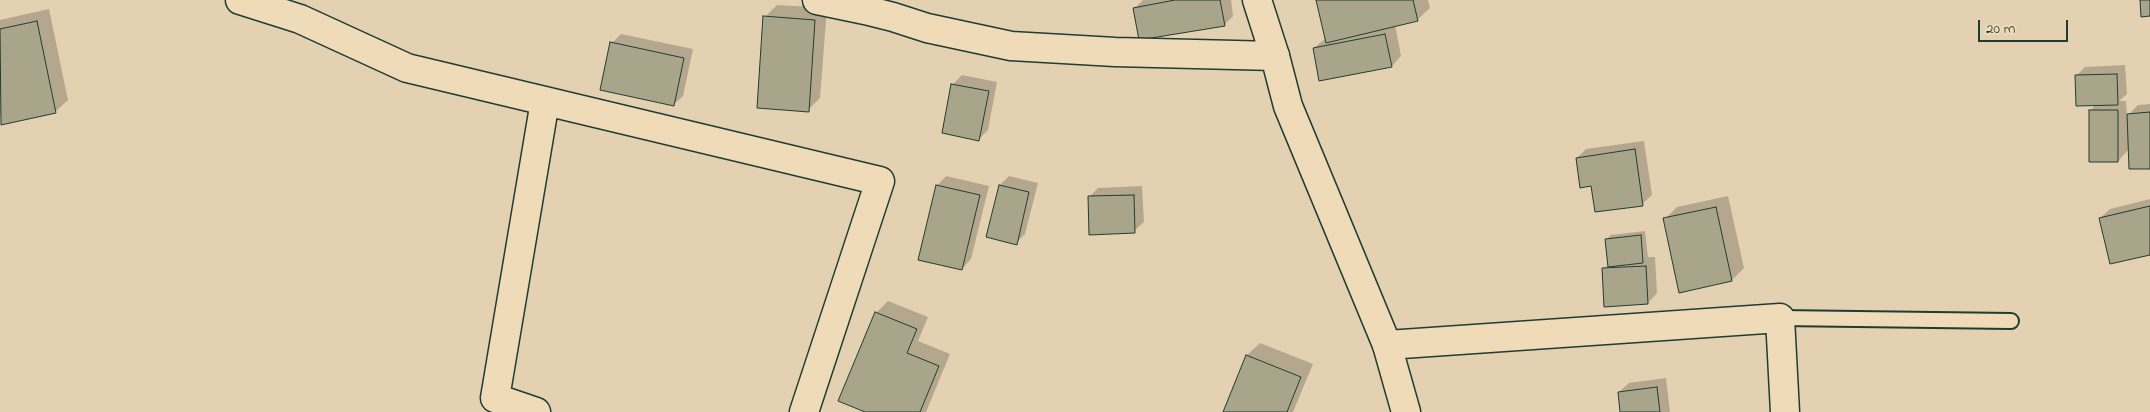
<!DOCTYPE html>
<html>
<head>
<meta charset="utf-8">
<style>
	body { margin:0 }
	#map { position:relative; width:2150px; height:412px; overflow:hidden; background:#e3d1b1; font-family:"Indie Flower",sans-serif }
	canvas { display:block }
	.scale { position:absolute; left:1978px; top:20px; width:90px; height:22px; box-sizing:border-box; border:2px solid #1f3d34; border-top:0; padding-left:6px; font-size:15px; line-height:18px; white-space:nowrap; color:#1f3d34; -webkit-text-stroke:4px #f0dbb9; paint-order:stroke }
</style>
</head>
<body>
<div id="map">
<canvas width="2150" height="412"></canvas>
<div class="scale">20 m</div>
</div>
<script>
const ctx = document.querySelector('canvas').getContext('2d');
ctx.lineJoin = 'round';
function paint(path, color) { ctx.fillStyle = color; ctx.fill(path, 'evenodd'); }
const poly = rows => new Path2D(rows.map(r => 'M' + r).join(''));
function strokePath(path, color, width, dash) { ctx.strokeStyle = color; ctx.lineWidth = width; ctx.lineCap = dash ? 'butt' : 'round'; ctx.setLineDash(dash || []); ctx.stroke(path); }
const shadow = poly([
	[1143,0,1231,0,1233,16,1224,25,1135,8],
	[1317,0,1428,0,1430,8,1417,20,1395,25,1401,56,1392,66,1314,48,1326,38],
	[777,5,827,8,820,98,808,110,765,17],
	[49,9,68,100,55,112,2,123,0,112,0,20],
	[621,34,693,49,683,96,673,105,612,43],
	[2125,65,2127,94,2119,101,2126,101,2127,116,2138,105,2150,104,2150,167,2129,149,2118,161,2090,111,2096,104,2076,76,2085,67],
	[962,75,997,82,988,130,979,139,943,132,953,84],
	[1644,141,1652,195,1642,204,1592,185,1577,158,1586,149],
	[946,176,989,186,971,259,962,269,937,186],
	[1009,176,1038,183,1025,234,1016,243,1000,185],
	[1142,186,1144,222,1134,231,1089,197,1098,188],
	[1728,196,1744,268,1732,280,1665,219,1677,207],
	[2150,199,2150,254,2100,218,2110,209],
	[1645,231,1648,257,1655,257,1657,293,1648,303,1604,269,1609,264,1606,240,1611,235],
	[888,301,928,317,918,341,950,354,926,412,868,412,876,313],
	[1260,343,1313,364,1293,412,1224,412,1247,355],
	[1666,378,1670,412,1622,412,1619,392,1629,383]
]);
const building = poly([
	[1220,0,1225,26,1139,40,1133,8,1175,0,1220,0],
	[1316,0,1413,0,1418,21,1326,43,1316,0],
	[2140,0,2150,0,2150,16,2141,17,2140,0],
	[763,16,815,20,809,112,757,108,763,16],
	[37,21,56,113,1,125,0,29,37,21],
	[1385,34,1392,67,1319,81,1313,48,1385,34],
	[610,42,684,58,674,106,600,90,610,42],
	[2117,74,2118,105,2076,106,2075,75,2117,74],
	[951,84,989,91,979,141,942,133,951,84],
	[2089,110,2118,110,2118,162,2089,162,2089,110],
	[2150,112,2150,169,2129,169,2127,114,2150,112],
	[1635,149,1643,206,1595,212,1591,186,1580,188,1576,158,1635,149],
	[936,185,980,195,962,270,918,260,936,185],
	[999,185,1029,192,1017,245,986,237,999,185],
	[1134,195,1135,233,1089,235,1088,196,1134,195],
	[2150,206,2150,255,2110,264,2099,218,2150,206],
	[1716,207,1732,281,1679,293,1663,218,1716,207],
	[1641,235,1643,263,1608,267,1605,239,1641,235],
	[1646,266,1648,304,1604,307,1602,268,1646,266],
	[875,312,917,329,907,353,939,366,920,412,865,412,838,401,875,312],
	[1246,355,1301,377,1287,412,1223,412,1246,355],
	[1657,387,1660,412,1620,412,1618,392,1657,387]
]);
const service = poly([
	[1780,318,2011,321]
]);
const minor = poly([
	[240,0,300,19,407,68,880,181,804,412],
	[817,0,865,10],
	[867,0,865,10,893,17,927,28,1011,46,1115,52,1275,56],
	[1387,345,1780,318,1785,412],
	[536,412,495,398,545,101]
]);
const tertiary = poly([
	[1257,0,1275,56,1288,106,1387,345,1406,412]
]);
paint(shadow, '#0003');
paint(building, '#a9a58b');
strokePath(building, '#1f3d34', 1);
strokePath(service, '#1f3d34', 18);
strokePath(minor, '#1f3d34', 31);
strokePath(tertiary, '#1f3d34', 31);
strokePath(service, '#f0dbb9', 14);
strokePath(minor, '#f0dbb9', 28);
strokePath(tertiary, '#f0dbb9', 28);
</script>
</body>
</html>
